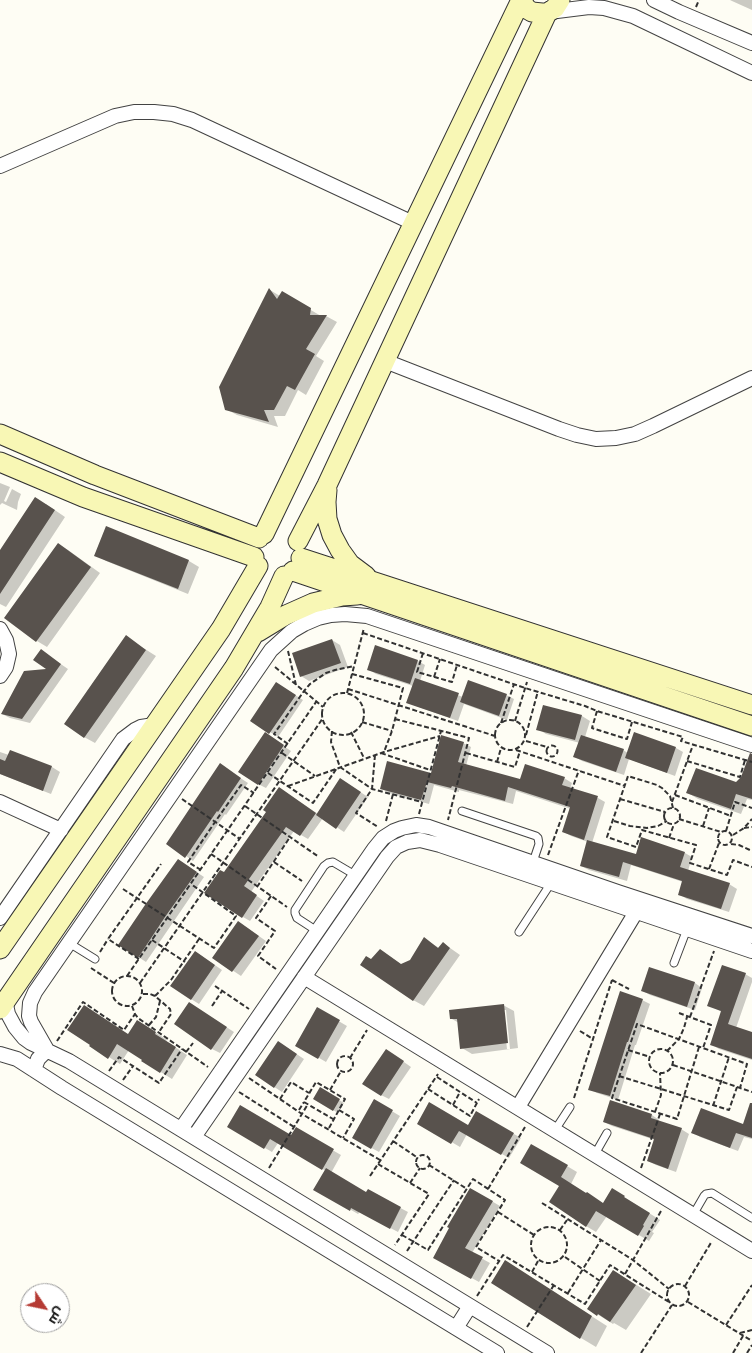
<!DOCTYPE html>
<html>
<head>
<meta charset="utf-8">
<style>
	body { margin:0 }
	#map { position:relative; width:752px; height:1353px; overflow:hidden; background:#fefdf4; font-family:"Zilla Slab",Cairo,serif }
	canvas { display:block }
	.north { position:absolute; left:20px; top:1283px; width:50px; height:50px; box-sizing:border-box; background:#fff; border:1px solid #9f9f9f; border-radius:50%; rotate:124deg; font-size:14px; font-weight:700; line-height:20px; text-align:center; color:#101010 }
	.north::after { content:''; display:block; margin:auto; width:18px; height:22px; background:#b53a33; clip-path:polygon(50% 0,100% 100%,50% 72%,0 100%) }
</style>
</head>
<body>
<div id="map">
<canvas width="752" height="1353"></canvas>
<div class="north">ش</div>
</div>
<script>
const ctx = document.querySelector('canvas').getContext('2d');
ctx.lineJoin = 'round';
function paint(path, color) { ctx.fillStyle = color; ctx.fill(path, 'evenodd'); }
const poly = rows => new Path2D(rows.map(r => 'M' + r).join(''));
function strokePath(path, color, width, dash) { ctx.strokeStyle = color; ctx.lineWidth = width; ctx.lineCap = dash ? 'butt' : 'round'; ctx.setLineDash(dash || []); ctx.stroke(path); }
const shadow = poly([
	[730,0,752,0,752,10,732,1],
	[270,290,280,296,282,293,321,316,326,316,337,322,316,356,324,361,306,395,298,390,285,416,274,416,278,427,237,415,226,409],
	[0,483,10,487,4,501,6,502,12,489,21,494,18,502,17,510,2,503,0,505],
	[46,504,65,517,6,607,0,604,0,553],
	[107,528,189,561,199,567,188,594,106,561,96,555],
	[58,544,68,550,100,573,47,647,37,641],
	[126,637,156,656,95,743,84,737],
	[332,640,340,645,348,667,309,681,301,676],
	[49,656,68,669,30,723,10,718,2,714,50,670],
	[418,661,425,665,420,681,463,697,506,695,514,699,507,720,464,704,458,721,416,706,408,702,413,686,376,674,368,669],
	[284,688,303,700,278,737,252,721],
	[544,706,582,716,590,721,585,737,623,750,628,753,676,748,683,752,675,776,629,759,624,775,582,761,575,757,580,743,546,734,538,729],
	[273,739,291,751,266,788,258,784],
	[463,743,471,747,466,766,521,781,564,778,572,783,570,789,598,798,605,802,592,843,636,856,685,853,692,857,688,871,729,884,737,889,729,912,687,899,679,894,683,882,631,865,627,881,589,870,581,866,588,842,571,836,564,832,571,809,516,791,513,804,459,790,459,792,434,785,429,804,389,793,381,788,432,775],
	[10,751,52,767,60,772,51,794,0,774,0,752,9,755],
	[752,769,752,800,747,799,741,814,698,799,688,793,736,784],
	[228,770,248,783,226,815,225,814,193,861,186,856],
	[348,784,368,797,344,832,323,818,308,839,294,831,251,892,264,901,250,921,243,917,224,874,268,812,279,788,318,814],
	[186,865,204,877,146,962,120,945],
	[246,927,266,941,241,976,214,958],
	[425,939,439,948,443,943,460,955,424,1006,413,1000,371,961,390,957,402,965,411,961],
	[196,952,222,970,199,1004,191,999],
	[650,968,695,983,702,988,695,1010,650,995,643,991],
	[745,974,752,978,752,982,736,1028,752,1034,752,1060,719,1049,711,1044,722,1012,708,1005],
	[642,1000,650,1004,636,1045,635,1045,618,1100,597,1093,589,1089],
	[503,1005,514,1011,518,1048,472,1054,462,1048,459,1023,452,1019],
	[503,1010,506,1010,510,1049,507,1049],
	[197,1008,234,1032,220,1053,212,1049],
	[318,1009,347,1026,326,1062,297,1045],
	[149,1028,167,1040,166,1041,187,1055,172,1079,143,1061,144,1059,129,1050,120,1064,91,1046],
	[286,1047,304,1059,282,1092,256,1075],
	[394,1055,411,1067,389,1099,381,1095],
	[321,1089,344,1103,338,1113,314,1098],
	[375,1101,400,1116,379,1152,353,1138],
	[477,1113,521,1138,509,1158,467,1134,460,1147,419,1123,468,1127],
	[752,1114,752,1139,744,1137,738,1151,700,1137,693,1132,744,1126],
	[652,1115,659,1120,659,1122,681,1129,689,1134,676,1172,656,1165,648,1161,655,1140,612,1126,604,1122],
	[229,1127,292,1137,296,1129,341,1155,331,1173,367,1194,368,1191,408,1212,398,1232,360,1212,358,1214,315,1189,326,1171,278,1143,272,1152],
	[532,1145,577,1172,571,1184,604,1204,613,1190,660,1220,652,1232,654,1233,649,1241,607,1216,596,1232,586,1226,561,1186],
	[471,1189,500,1206,472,1253,490,1263,479,1282,435,1258],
	[505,1261,607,1326,596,1347,541,1314],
	[614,1271,651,1294,626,1330,614,1323,613,1324,589,1309]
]);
const building = poly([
	[269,288,277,299,282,291,311,308,310,315,327,315,306,349,315,354,295,390,287,386,274,410,264,410,269,422,225,410,219,387],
	[35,497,55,510,0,594,0,550],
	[106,526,189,560,178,589,94,556],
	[58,543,91,567,36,642,4,618],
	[126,635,146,650,84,738,64,724],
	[332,639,341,663,300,677,292,653],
	[375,645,418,660,410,684,367,670],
	[41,649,61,664,22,719,1,714,24,671,46,669,33,660],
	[415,678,459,693,450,718,406,703],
	[468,680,507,694,499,716,460,702],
	[276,682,296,695,269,734,250,721],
	[543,705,582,715,575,740,536,730],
	[265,732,284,745,258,785,238,772],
	[634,732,676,747,667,773,625,758],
	[441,735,464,742,458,762,520,779,525,764,565,777,562,785,598,796,584,840,562,832,570,807,508,787,505,801,452,786,451,788,427,782,421,800,380,789,387,761,431,773],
	[581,735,624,749,616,772,573,757],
	[10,750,52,766,43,791,0,774,0,759,5,761],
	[750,753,752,754,752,799,736,794,731,809,686,793,696,768,736,782,741,777],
	[220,763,241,778,218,812,217,811,185,858,166,844],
	[340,778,361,792,336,829,316,815],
	[279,787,316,813,300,836,286,827,244,886,257,895,242,918,204,893,220,870,224,872,266,812,263,810],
	[641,837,685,852,680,867,730,883,721,909,678,895,682,881,623,862,619,877,580,866,587,840,636,854],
	[178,859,197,872,165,917,138,958,118,945,145,905],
	[238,921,259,936,232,972,212,958],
	[424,937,438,948,443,942,450,948,413,1001,360,965,366,956,371,959,380,949,401,964,410,960],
	[195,951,215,965,191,1000,170,986],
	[722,965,746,973,728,1024,752,1032,752,1059,710,1045,721,1011,707,1006],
	[649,967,695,982,687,1007,641,991],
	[620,991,643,999,628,1042,627,1042,610,1096,588,1090],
	[189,1002,227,1027,211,1050,174,1024],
	[504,1004,508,1043,460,1049,457,1019,450,1019,449,1010],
	[84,1005,128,1034,137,1020,156,1032,155,1034,176,1047,160,1073,141,1061,142,1060,117,1044,108,1059,89,1046,90,1045,67,1030],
	[317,1007,340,1020,318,1059,295,1046],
	[278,1041,297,1054,274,1088,255,1075],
	[386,1049,404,1061,381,1096,362,1084],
	[320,1087,340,1099,333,1111,313,1099],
	[374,1099,393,1110,371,1149,352,1138],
	[610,1100,652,1114,651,1118,682,1128,668,1169,647,1161,654,1139,603,1122],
	[429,1102,468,1125,476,1111,514,1133,501,1155,459,1131,451,1144,417,1124],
	[750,1103,752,1103,752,1138,736,1133,730,1148,691,1133,701,1108,743,1124],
	[240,1105,291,1135,296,1127,334,1149,322,1170,270,1139,264,1149,227,1127],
	[531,1144,568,1165,561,1177,586,1193,587,1192,603,1203,612,1188,625,1196,624,1197,650,1213,643,1225,644,1226,638,1236,596,1211,586,1227,549,1202,559,1186,520,1163],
	[326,1168,366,1192,368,1189,401,1207,390,1229,351,1208,350,1211,313,1190],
	[470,1188,493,1201,465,1248,483,1257,471,1279,433,1258,449,1228,447,1227],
	[505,1260,592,1316,580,1339,491,1283],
	[613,1270,636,1285,610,1322,598,1314,597,1316,587,1309]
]);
const path = poly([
	[696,7,699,0],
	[363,633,525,688,585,706,597,711,683,737,681,741,752,762],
	[288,651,296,685],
	[423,653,417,672,452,682,457,665],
	[275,667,323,707],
	[352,674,403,688,392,731,384,752],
	[434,677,440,659],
	[348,689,495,736],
	[347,693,364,628],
	'322 714a21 21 0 1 1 42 0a21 21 0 1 1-42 0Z',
	[597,711,592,728,627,739,632,722],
	[395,719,469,738,448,820],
	'495 735a15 15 0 1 1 30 0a15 15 0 1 1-30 0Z',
	[515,721,527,682],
	[362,722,392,731],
	[501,723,514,684],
	[332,731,331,742,340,767,372,789,422,802],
	[351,732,364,758],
	[526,735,538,691],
	[526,741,547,747],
	[288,744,274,734,304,691,310,684,326,673,335,670,354,666],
	'546.5 751a5.5 5.5 0 1 1 11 0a5.5 5.5 0 1 1-11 0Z',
	[516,750,625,786],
	[282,753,315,776],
	[381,753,430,770],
	[466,753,515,767,520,751],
	[375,755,372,789,356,813,378,827],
	[687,761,740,777,745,760],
	[497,762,501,748],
	[268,773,313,803,337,768],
	[288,786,384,752,440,736],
	[675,795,731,816],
	[182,799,240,839],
	[620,799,665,812],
	[672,802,693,745],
	[245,806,319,857],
	[673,808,670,796,662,788,657,785,628,776,607,837,636,847,642,830,696,845,690,863,727,875,733,860,752,867],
	'664 816a8 8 0 1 1 16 0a8 8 0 1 1-16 0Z',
	[419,814,441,731],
	[679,819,721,832],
	[386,821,393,794],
	[614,821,630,826,647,828,658,826,667,821],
	[703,826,709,808],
	[744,828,752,827],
	'718 838a7 7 0 1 1 14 0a7 7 0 1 1-14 0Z',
	[726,831,735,802,752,808],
	[733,835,744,828,752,819],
	[669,838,674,824],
	[731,844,739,845,752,851],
	[211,854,287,907],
	[548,855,579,770],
	[274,862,302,881],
	[709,869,719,843],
	[201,870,188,862,215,822,241,785,254,793],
	[257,887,290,837],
	[123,889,214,948,236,916,191,884],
	[271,896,256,918,275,931,258,956,276,969],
	[152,940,185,962],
	[100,952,108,939],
	[139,959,108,939,161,864],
	[91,968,114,983],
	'112 991a15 15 0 1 1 30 0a15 15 0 1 1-30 0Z',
	[127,976,316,702],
	[612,980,629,989],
	[140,983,323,718],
	[215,986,249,1009],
	[143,994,150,994,155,996,170,1009,171,1014,159,1032],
	[155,996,171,980,199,939],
	[132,1006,135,1014,138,1018,208,1067],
	[212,1006,222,991],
	[679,1013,711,1025,703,1048],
	[690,1017,714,951],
	[149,1025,156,1017,160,1001],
	[580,1031,593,1039],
	[57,1041,83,1002,124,1030,135,1014],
	[699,1047,677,1119,612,1098,637,1024,747,1064,740,1088],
	'649 1061a12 12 0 1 1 24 0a12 12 0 1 1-24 0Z',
	[628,1050,650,1057],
	[667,1051,679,1039,684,1028,687,1017],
	[186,1052,193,1043],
	'337 1064a8 8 0 1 1 16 0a8 8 0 1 1-16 0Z',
	[350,1058,367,1030],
	[673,1065,752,1092],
	[109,1071,119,1057,159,1083,182,1049],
	[619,1076,729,1110,737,1087],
	[437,1077,477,1103],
	[249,1078,302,1114,380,1160],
	[123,1080,133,1066],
	[428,1089,470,1116,479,1099],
	[330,1090,341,1071],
	[239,1092,294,1127],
	[574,1098,612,980],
	[280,1099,291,1082,309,1093],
	[453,1105,460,1092],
	[713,1106,729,1057],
	[299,1110,304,1102],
	[339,1110,354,1119,343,1138],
	[655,1112,661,1095,660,1073],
	[329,1128,345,1099,316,1082,304,1102,333,1119],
	[393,1141,418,1158],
	'416 1162a7 7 0 1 1 14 0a7 7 0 1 1-14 0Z',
	[378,1164,429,1194,395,1245],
	[429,1165,467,1189],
	[269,1168,308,1104],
	[641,1168,660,1114],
	[370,1176,438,1074],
	[410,1183,420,1168],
	[488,1189,525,1127],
	[542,1203,633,1260,669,1289],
	[498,1212,534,1235],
	'531 1245a18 18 0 1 1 36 0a18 18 0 1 1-36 0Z',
	[560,1230,567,1220],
	[402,1235,428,1250,473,1179,505,1200,476,1247,499,1261],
	[407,1251,454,1180],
	[565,1257,600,1281],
	[532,1272,538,1261],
	[625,1274,661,1211],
	'667 1295a11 11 0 1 1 22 0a11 11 0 1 1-22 0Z',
	[685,1286,712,1241],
	[568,1293,601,1240],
	[477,1296,503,1255,585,1304,610,1265,669,1302],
	[688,1302,752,1341],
	[726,1325,752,1285],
	[527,1327,554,1285],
	[740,1333,752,1330],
	[641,1353,672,1305],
	[733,1353,743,1336],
	[747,1353,752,1345]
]);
const lane = poly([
	[462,811,536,836,538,838,539,844,533,862],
	[317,931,297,918,295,913,295,910,324,866,328,863,333,862,355,875],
	[519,932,551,883],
	[69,943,95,959],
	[674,963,687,929],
	[555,1130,570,1107],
	[595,1154,607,1133],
	[693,1215,704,1196,706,1194,712,1193,752,1218]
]);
const street = poly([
	[654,0,679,12,752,43],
	[549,12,589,7,604,8,633,16,752,73],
	[0,166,115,116,134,112,154,112,173,114,192,120,413,223],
	[385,361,559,429,577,435,596,439,616,438,635,434,653,426,752,378],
	[0,629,6,640,9,654,6,667,0,676],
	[0,802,61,830],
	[0,918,123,739,135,730,141,727,154,725],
	[304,977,752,1251],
	[5,1000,8,1014,15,1027,24,1038,31,1043,69,1061,547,1353],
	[0,1054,17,1059,62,1088,497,1353],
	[34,1070,38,1059,47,1050,31,1022,29,1016,30,1003,35,992,271,650,292,631,304,624,318,618,331,615,345,614,367,616,752,745],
	[518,1107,636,912],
	[181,1129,374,849,383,838,394,831,402,828,416,825,429,827,618,892,752,936],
	[194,1137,387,857,396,847,407,842,420,840,440,845,752,951],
	[456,1328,470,1306]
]);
const secondary = poly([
	[521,0,527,9,532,12,542,13,547,13,555,8,560,0],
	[0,434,95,475,259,538],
	[0,462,83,497,254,557],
	[327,490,326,502,327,519,332,535,340,550,350,564,366,576],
	[264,534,521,0],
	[298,541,327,485,547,13],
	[301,558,752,705],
	[293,571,752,726],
	[258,632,286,615,313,603,342,596,357,595],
	[0,949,221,629,258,566],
	[0,1009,234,668,270,607,284,576]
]);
paint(shadow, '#0003');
paint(building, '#58524d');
strokePath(lane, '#434343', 9);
strokePath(street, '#434343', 16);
strokePath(secondary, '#323232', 21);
strokePath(path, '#323232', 2, [5, 2.5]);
strokePath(lane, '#fff', 7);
strokePath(street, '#fff', 14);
strokePath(secondary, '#f8f7b5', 19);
</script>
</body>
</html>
